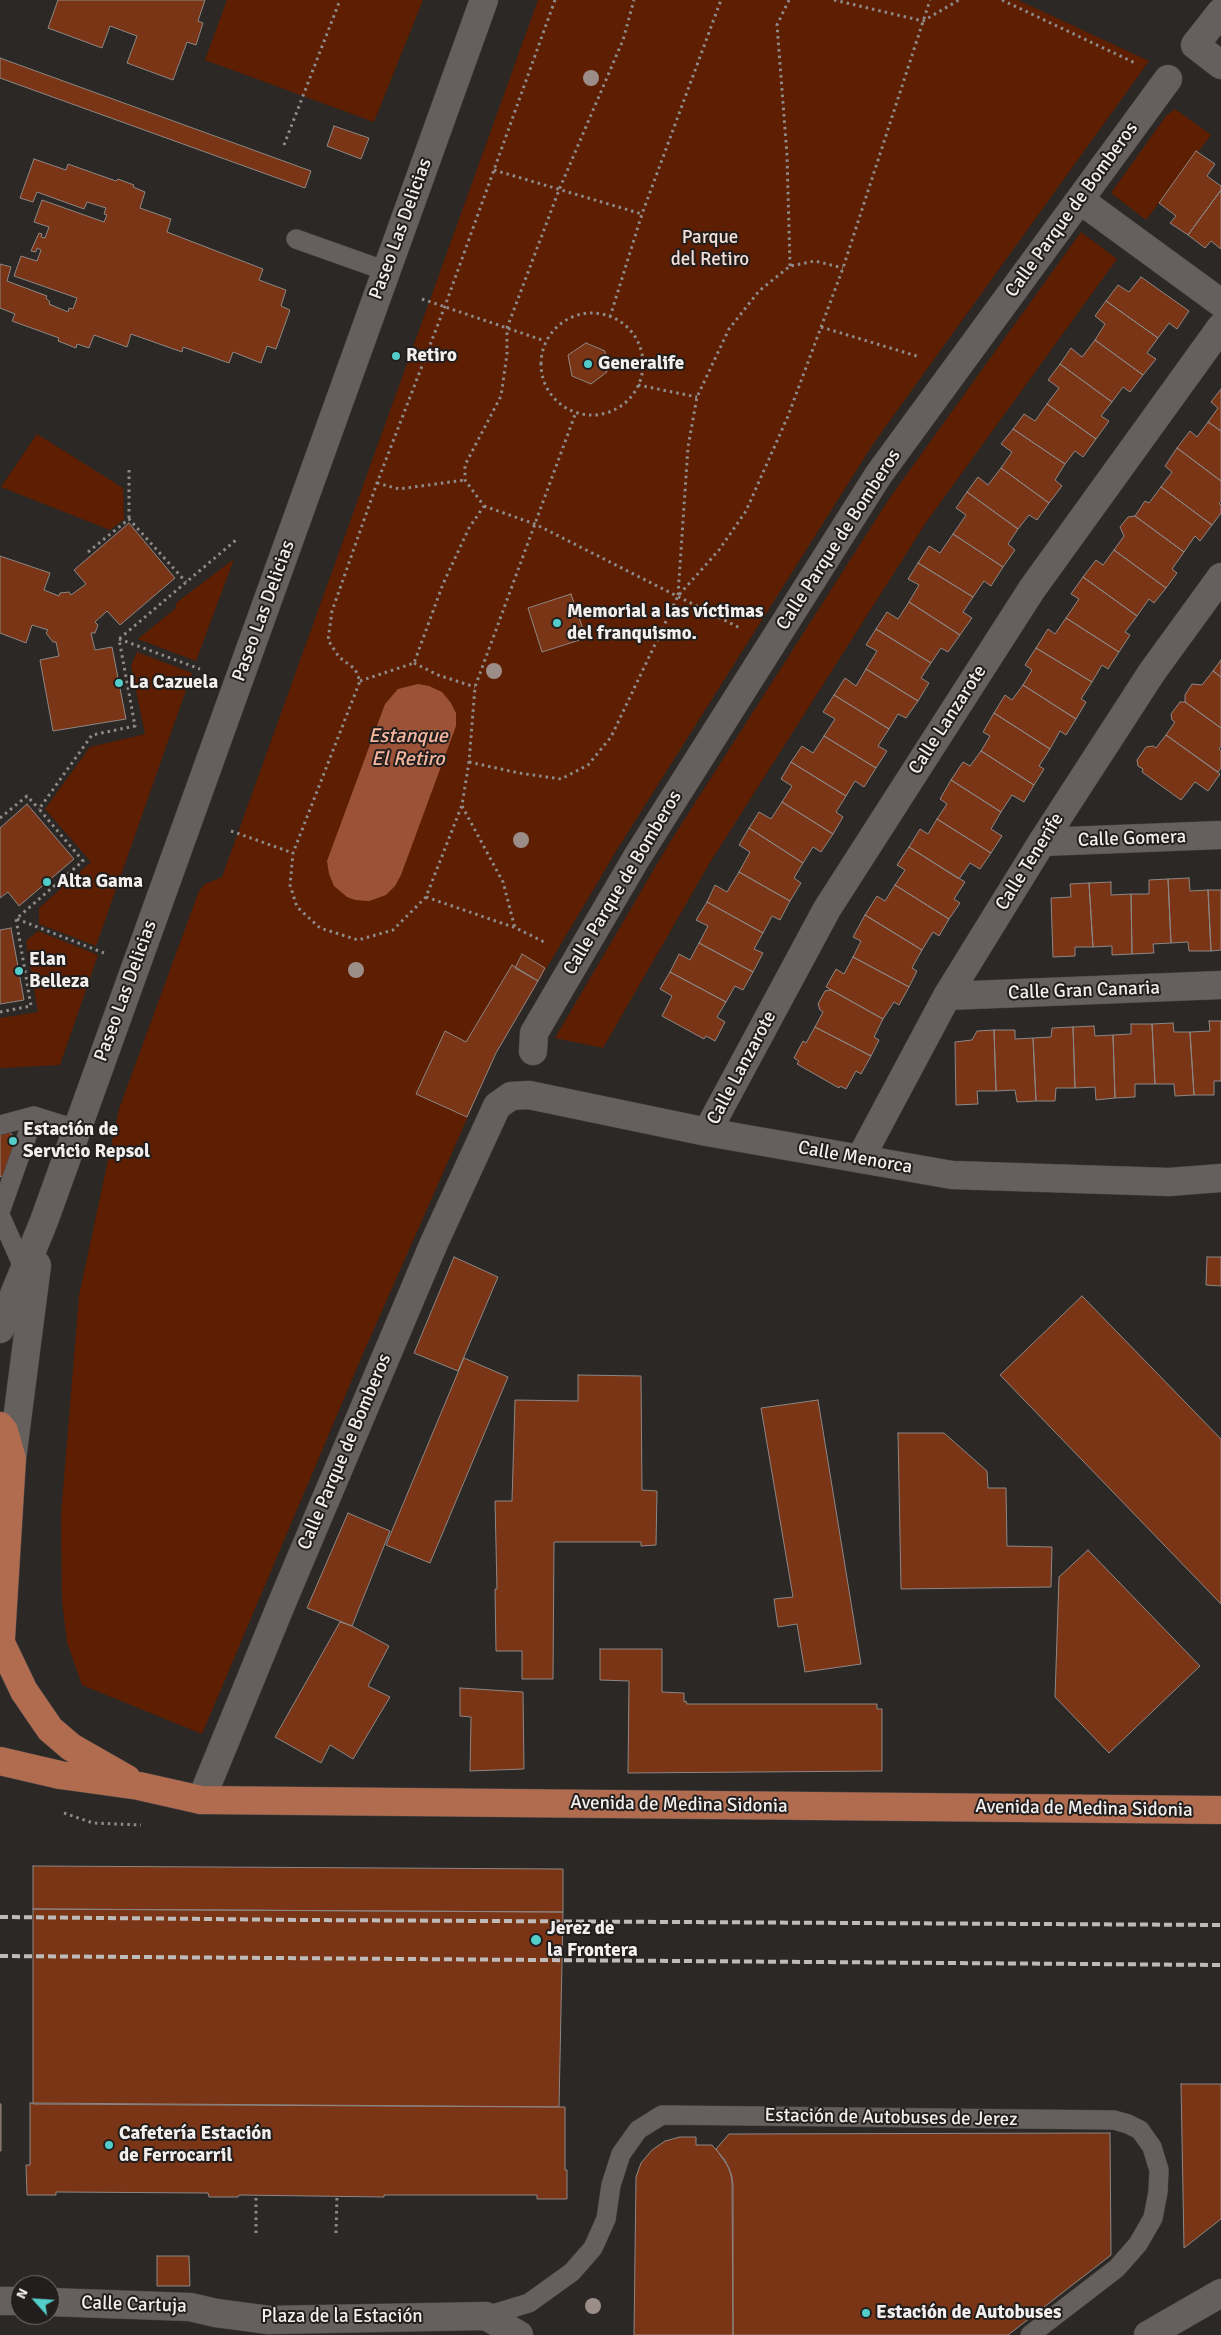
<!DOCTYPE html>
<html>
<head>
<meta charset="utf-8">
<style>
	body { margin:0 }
	#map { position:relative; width:1221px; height:2335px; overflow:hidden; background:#2c2826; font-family:Signika,sans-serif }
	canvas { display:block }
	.north { position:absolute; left:10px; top:2275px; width:50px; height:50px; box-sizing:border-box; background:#221e1d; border:1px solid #757271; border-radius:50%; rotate:296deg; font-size:14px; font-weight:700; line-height:20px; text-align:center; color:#f2efee }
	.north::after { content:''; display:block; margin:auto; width:18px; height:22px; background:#53cdc9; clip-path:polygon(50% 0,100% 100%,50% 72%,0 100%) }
</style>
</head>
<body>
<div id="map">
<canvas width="1221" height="2335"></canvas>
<div class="north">N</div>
</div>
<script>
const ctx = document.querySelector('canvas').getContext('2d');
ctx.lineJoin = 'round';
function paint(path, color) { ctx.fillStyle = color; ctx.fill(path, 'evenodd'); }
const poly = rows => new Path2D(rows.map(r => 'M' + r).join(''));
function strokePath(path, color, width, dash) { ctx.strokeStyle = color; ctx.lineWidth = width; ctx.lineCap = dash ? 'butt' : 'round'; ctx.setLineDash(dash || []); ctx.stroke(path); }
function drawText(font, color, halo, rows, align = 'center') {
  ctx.font = font + ' Signika,sans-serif'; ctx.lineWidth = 4; ctx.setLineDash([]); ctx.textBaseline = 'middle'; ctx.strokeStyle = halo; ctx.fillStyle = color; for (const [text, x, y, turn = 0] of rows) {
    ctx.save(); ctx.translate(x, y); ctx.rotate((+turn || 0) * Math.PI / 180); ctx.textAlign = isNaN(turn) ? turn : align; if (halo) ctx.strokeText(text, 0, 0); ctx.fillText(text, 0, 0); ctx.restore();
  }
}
const green = poly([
	[227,0,423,0,374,122,205,60],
	[538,0,1018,0,1149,61,873,444,618,848,496,1053,362,1356,202,1734,82,1685,67,1642,62,1601,61,1515,79,1296,119,1109,199,891,205,884,222,877],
	[1175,109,1211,135,1146,220,1111,193,1166,116],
	[1081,232,1117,259,927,521,709,864,603,1048,555,1038,670,842,889,499],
	[37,434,123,488,124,519,110,530,1,487],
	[234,559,196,661,138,639,176,608,176,603],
	[137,652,192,673,96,946,39,924,39,908,91,862,45,809,90,747,145,734,131,666],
	[38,931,98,955,60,1065,0,1068,0,1018,38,1012,26,941]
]);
const water = poly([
	[418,684,429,686,442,692,451,703,456,713,456,726,401,875,395,886,386,895,375,899,369,901,355,900,347,897,334,886,329,874,327,861,385,704,398,689]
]);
const building = poly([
	[58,0,205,0,198,21,203,23,196,45,187,42,173,80,127,63,137,36,110,26,102,48,48,28,58,0],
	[0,58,311,171,305,188,0,78,0,58],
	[334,126,369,138,361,159,327,146,334,126],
	[1196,151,1215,164,1207,176,1221,186,1221,190,1188,235,1170,223,1176,216,1159,203,1196,151],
	[34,159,66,170,68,164,116,181,118,179,134,185,133,187,145,192,140,208,171,219,167,232,263,269,259,280,286,290,281,306,290,310,276,349,267,346,261,363,233,352,229,363,183,347,182,352,131,334,127,347,94,335,89,348,77,344,76,348,58,341,59,338,12,321,15,314,0,308,0,264,11,267,7,281,47,296,46,298,50,302,49,304,68,312,69,308,73,309,77,298,14,276,21,256,37,261,41,250,37,248,36,252,31,251,39,233,42,234,41,237,45,238,49,227,34,222,42,200,104,222,107,215,104,214,106,208,87,202,84,209,37,192,33,202,20,198,34,159],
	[1221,190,1221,249,1211,241,1205,248,1188,235,1221,190],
	[1141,277,1189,311,1177,329,1169,323,1158,338,1106,301,1118,285,1129,292,1141,277],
	[1106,301,1158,338,1147,353,1156,359,1143,375,1095,340,1105,324,1095,316,1106,301],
	[1095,340,1143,375,1130,392,1123,387,1112,402,1060,364,1071,348,1082,357,1095,340],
	[586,343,605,351,607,372,591,384,572,376,568,355,586,343],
	[1060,364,1112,402,1101,416,1109,421,1096,439,1047,404,1059,388,1048,380,1060,364],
	[1221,389,1221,431,1208,422,1218,408,1211,402,1221,389],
	[1047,404,1096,439,1083,457,1075,451,1065,464,1013,429,1024,414,1035,421,1047,404],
	[1208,422,1221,431,1221,481,1177,448,1190,431,1197,437,1208,422],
	[1013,429,1065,464,1055,480,1062,486,1049,503,1001,468,1012,452,1001,444,1013,429],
	[1177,448,1221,481,1221,501,1219,504,1221,505,1221,513,1212,525,1161,487,1172,472,1165,466,1177,448],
	[1001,468,1049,503,1037,520,1029,515,1018,529,967,492,978,477,988,485,1001,468],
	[1161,487,1212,525,1200,541,1195,536,1184,552,1135,516,1145,501,1149,503,1161,487],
	[967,492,1018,529,1008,544,1015,550,1003,567,953,534,966,515,956,508,967,492],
	[1135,516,1184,552,1172,569,1177,573,1166,588,1114,550,1124,536,1120,527,1128,517,1135,516],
	[129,523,175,578,120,625,107,611,95,622,98,625,95,633,91,633,95,650,112,647,126,719,53,731,40,660,59,656,56,642,53,642,46,633,48,630,32,625,26,643,0,633,0,556,50,573,44,590,59,596,60,593,69,592,71,595,86,584,74,570,129,523],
	[953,534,1003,567,991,586,984,581,973,597,918,563,929,546,940,553,953,534],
	[1114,550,1166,588,1154,603,1149,599,1137,616,1083,577,1096,560,1103,565,1114,550],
	[918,563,973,597,963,612,972,618,960,635,909,602,919,585,908,579,918,563],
	[1083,577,1137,616,1125,632,1130,635,1119,652,1066,618,1079,599,1071,594,1083,577],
	[571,594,586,638,542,652,528,608,571,594],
	[909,602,960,635,948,652,941,648,931,663,876,629,887,612,898,619,909,602],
	[1066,618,1119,652,1108,669,1102,665,1092,682,1036,648,1048,629,1055,634,1066,618],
	[876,629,931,663,921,678,929,683,918,701,866,669,877,651,866,645,876,629],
	[1036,648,1092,682,1081,699,1086,702,1076,719,1023,685,1032,670,1025,665,1036,648],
	[1221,660,1221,677,1213,671,1221,660],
	[866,669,918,701,906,718,898,714,889,729,834,695,845,678,856,686,866,669],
	[1213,671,1221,677,1221,728,1185,702,1185,695,1192,684,1202,685,1213,671],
	[1023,685,1076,719,1066,735,1060,731,1050,749,994,713,1005,695,1012,700,1023,685],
	[834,695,889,729,878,746,887,751,876,768,824,736,835,719,823,712,834,695],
	[1180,702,1185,702,1221,728,1221,746,1219,749,1221,751,1221,768,1218,772,1166,735,1175,722,1172,720,1171,714,1180,702],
	[994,713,1050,749,1039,766,1044,769,1034,785,981,751,990,736,983,732,994,713],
	[1166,735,1220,774,1208,791,1195,782,1181,800,1142,772,1143,769,1138,766,1137,760,1146,747,1153,746,1156,748,1166,735],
	[824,736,876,768,864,787,855,781,846,796,791,762,802,746,813,753,824,736],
	[981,751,1034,785,1024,802,1012,795,1001,812,951,780,963,762,970,766,981,751],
	[791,762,846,796,836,812,843,817,833,834,782,802,792,786,781,779,791,762],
	[951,780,1001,812,991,829,1002,836,991,853,937,819,947,804,940,799,951,780],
	[782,802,833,834,821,852,813,847,803,863,749,828,759,812,771,819,782,802],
	[27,804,74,859,19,906,8,892,0,898,0,828,27,804],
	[937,819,991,853,980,869,970,863,959,879,909,847,920,829,928,834,937,819],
	[749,828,803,863,794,878,801,883,790,901,739,872,750,852,739,845,749,828],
	[909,847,965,882,954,899,960,903,949,919,895,885,905,870,897,865,909,847],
	[739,872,790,901,780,920,772,916,763,933,707,902,715,885,727,892,739,872],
	[1189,878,1190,891,1208,890,1211,951,1189,951,1188,942,1171,943,1168,879,1189,878],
	[1168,879,1171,943,1153,944,1154,953,1132,954,1131,894,1149,894,1149,880,1168,879],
	[1111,882,1111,895,1131,894,1132,954,1112,955,1112,946,1093,947,1089,883,1111,882],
	[1089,883,1093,947,1075,947,1075,956,1053,957,1051,898,1071,897,1070,884,1089,883],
	[895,885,949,919,939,936,933,932,922,950,865,915,877,896,885,901,895,885],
	[1208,890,1221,890,1221,950,1211,951,1208,890],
	[707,902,763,933,754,949,763,953,753,972,699,943,708,926,696,920,707,902],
	[865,915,922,950,912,968,917,971,909,987,853,957,861,941,853,937,865,915],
	[11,928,24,1000,0,1004,0,930,11,928],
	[699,943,753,972,743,990,735,986,726,1002,670,972,679,954,690,960,699,943],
	[522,954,545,968,538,981,515,968,522,954],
	[853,957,909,987,899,1005,894,1002,883,1019,826,987,836,969,844,974,853,957],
	[512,965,538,981,496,1053,467,1117,416,1094,445,1031,466,1042,512,965],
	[670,972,726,1002,717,1017,725,1022,715,1041,706,1036,704,1039,662,1016,672,996,660,989,670,972],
	[831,990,883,1019,874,1037,879,1040,871,1056,815,1027,823,1012,820,1010,818,1004,825,991,831,990],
	[1209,1021,1221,1021,1221,1081,1214,1081,1214,1095,1194,1095,1190,1032,1210,1031,1209,1021],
	[1173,1023,1174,1032,1190,1032,1194,1095,1175,1096,1174,1084,1155,1084,1152,1024,1173,1023],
	[1131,1024,1152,1024,1155,1084,1135,1084,1135,1097,1115,1098,1113,1035,1131,1034,1131,1024],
	[1094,1026,1095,1036,1113,1035,1115,1098,1096,1100,1095,1087,1075,1088,1073,1027,1094,1026],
	[815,1027,871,1056,861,1074,856,1071,846,1089,840,1086,839,1088,797,1064,799,1061,794,1058,803,1041,806,1043,815,1027],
	[1073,1027,1075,1088,1056,1088,1055,1101,1036,1101,1033,1038,1051,1037,1052,1028,1073,1027],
	[994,1030,1015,1030,1015,1039,1033,1038,1036,1101,1017,1102,1015,1090,996,1091,994,1030],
	[994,1030,996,1091,977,1091,978,1104,956,1105,955,1042,972,1040,977,1031,994,1030],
	[0,1120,21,1146,11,1172,0,1177,0,1120],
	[454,1257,498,1277,458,1371,414,1353,454,1257],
	[1207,1257,1221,1257,1221,1286,1206,1285,1207,1257],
	[1082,1296,1221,1439,1221,1604,1000,1375,1082,1296],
	[464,1358,508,1377,430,1563,386,1545,464,1358],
	[578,1375,641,1376,642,1490,657,1491,656,1545,641,1546,641,1542,554,1542,553,1679,522,1679,522,1651,496,1651,495,1589,497,1589,495,1501,512,1501,515,1400,578,1401,578,1375],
	[818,1400,861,1664,805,1672,797,1624,778,1627,774,1599,793,1597,761,1408,818,1400],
	[898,1433,944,1433,987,1471,988,1488,1006,1488,1007,1546,1052,1547,1051,1587,901,1589,898,1433],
	[348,1513,390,1531,352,1626,307,1608,348,1513],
	[1088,1550,1200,1666,1109,1753,1055,1697,1059,1577,1088,1550],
	[340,1622,352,1626,389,1646,368,1686,390,1697,353,1759,330,1745,321,1763,275,1737,340,1622],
	[600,1649,662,1649,662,1692,684,1693,684,1702,686,1701,687,1704,877,1704,877,1709,882,1709,882,1771,628,1773,629,1681,600,1680,600,1649],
	[460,1688,523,1692,524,1769,470,1771,471,1717,460,1716,460,1688],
	[33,1866,563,1869,563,1912,33,1909,33,1866],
	[33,1909,563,1912,559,2107,33,2104,33,1909],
	[1181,2084,1221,2084,1221,2219,1184,2248,1181,2084],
	[30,2103,565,2107,565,2170,567,2170,567,2199,537,2199,537,2195,384,2195,384,2197,239,2195,238,2197,209,2197,208,2193,56,2192,56,2195,27,2195,26,2165,30,2165,30,2103],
	[0,2104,1,2104,1,2151,0,2151,0,2104],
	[1110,2133,1111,2255,1008,2335,733,2335,733,2184,729,2168,716,2149,729,2134,1110,2133],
	[680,2137,696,2137,696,2145,712,2145,725,2160,732,2176,733,2335,634,2335,636,2177,641,2163,652,2150,665,2141,680,2137],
	[157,2256,189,2256,190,2286,157,2286,157,2256]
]);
const path = poly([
	[555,0,445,306,377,483,332,611,328,640,339,657,355,669,360,681,293,853,290,885,297,907,320,928,358,940,393,930,426,897,462,805,469,762,475,687,576,412],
	[789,0,777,25,787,155,790,266],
	[834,0,923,21,959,0],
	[1002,0,1135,63],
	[284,145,340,0],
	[494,170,642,214],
	[422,299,545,341],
	'541 364a51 51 0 1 1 102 0a51 51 0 1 1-102 0Z',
	[610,317,642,214,721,0],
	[821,327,920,357],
	[638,385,697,397],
	[129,470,129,519],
	[377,483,399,489,465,480],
	[484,506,535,524,740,628],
	[88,552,129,519,186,582],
	[678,595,688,447,697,397,729,329,759,291,790,266,815,261,843,268],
	[119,639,200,669],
	[414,663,438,675,475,687],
	[360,681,414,663,443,584,469,528,484,506,465,480,465,465,501,396,507,354,507,328,559,190,623,40,634,0],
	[469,762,519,773,561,779,588,765,611,737,678,596,719,550,746,511,788,416,843,268,930,0],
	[462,806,503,882,515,928],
	[0,818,27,796,39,809],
	[231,831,293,853],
	[426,897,516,928,546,943],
	[17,919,104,953],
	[0,1012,31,1006,16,919,83,861,39,809,92,735,135,726,119,639,236,540],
	[64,1813,93,1823,141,1825],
	[256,2233,256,2195],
	[336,2233,337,2196]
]);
const lane = poly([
	[296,239,386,271],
	[0,1125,34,1116,76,1129],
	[0,1212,34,1116],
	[0,1215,24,1269],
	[486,2316,529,2303,572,2272,593,2248,606,2219,611,2185,621,2154,638,2130,662,2115,1114,2120,1128,2124,1140,2130,1152,2147,1159,2170,1158,2192,1153,2218,1138,2244,1117,2268,1030,2335]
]);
const street = poly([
	[1221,12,1195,45,1221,65],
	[1080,200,1221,303],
	[1042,842,1221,835],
	[947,996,1221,985],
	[533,1051,534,1033,637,857,879,474,1168,79],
	[707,1132,827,909,1032,589,1221,327],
	[860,1159,947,996,1042,842,1152,672,1221,577],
	[201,1800,281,1605,434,1243,497,1106,511,1096,529,1095,707,1132,952,1175,1169,1182,1221,1178],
	[0,2301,20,2301],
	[50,2302,190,2307,216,2313,269,2320,486,2316,519,2335]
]);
const secondary = poly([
	[0,1329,44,1221,484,0],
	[12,1459,37,1265],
	[1148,2335,1221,2293]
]);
const primary = poly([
	[0,1426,4,1431,12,1459,0,1655],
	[1,1643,24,1691,50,1729,71,1747,127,1779],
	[0,1761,60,1775,139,1786,201,1800,1221,1810]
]);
const rail = poly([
	[0,1917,308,1920,1221,1925],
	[0,1956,1221,1965]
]);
const trees = [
	[591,78],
	[494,671],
	[521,840],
	[356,970],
	[593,2306]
];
const markers = [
	[396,356,5,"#53cdc9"],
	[588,364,5,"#53cdc9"],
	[557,623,5,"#53cdc9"],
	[119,683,5,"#53cdc9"],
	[47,882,5,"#53cdc9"],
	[19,971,5,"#53cdc9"],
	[13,1141,5,"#53cdc9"],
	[536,1940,6,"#53cdc9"],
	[109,2145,5,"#53cdc9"],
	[866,2313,5,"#53cdc9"]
];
const streetNames = [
	["Calle Parque de Bomberos",1072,210,-54],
	["Paseo Las Delicias",401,229,-70],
	["Calle Parque de Bomberos",839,540,-57],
	["Paseo Las Delicias",264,611,-70],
	["Calle Lanzarote",948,720,-57],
	["Calle Gomera",1132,839,-2],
	["Calle Tenerife",1030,862,-58],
	["Calle Parque de Bomberos",623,883,-59],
	["Paseo Las Delicias",126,991,-70],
	["Calle Gran Canaria",1084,991,-2],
	["Calle Lanzarote",742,1068,-62],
	["Calle Menorca",855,1158,10],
	["Calle Parque de Bomberos",345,1452,-67],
	["Avenida de Medina Sidonia",679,1805,1],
	["Avenida de Medina Sidonia",1084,1809,1],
	["Estación de Autobuses de Jerez",891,2118,1],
	["Calle Cartuja",134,2305,2],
	["Plaza de la Estación",342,2317]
];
const parkNames = [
	["Parque",710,238],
	["del Retiro",710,260]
];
const poiNames = [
	["Retiro",406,356],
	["Generalife",598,364],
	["Memorial a las víctimas",567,612],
	["del franquismo.",567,634],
	["La Cazuela",129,683],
	["Alta Gama",57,882],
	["Elan",29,960],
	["Belleza",29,982],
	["Estación de",23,1130],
	["Servicio Repsol",23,1152],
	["Jerez de",547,1929],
	["la Frontera",547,1951],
	["Cafetería Estación",119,2134],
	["de Ferrocarril",119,2156],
	["Estación de Autobuses",876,2313]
];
const waterNames = [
	["Estanque",408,737],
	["El Retiro",408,760]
];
paint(green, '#5d1e01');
paint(water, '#9c5236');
paint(building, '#7a3517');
strokePath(building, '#8c8785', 1);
strokePath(lane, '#494645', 20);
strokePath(street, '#494645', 29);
strokePath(secondary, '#494645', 29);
strokePath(primary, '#494645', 29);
strokePath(path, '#8f8b8a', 3, [2.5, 4]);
strokePath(lane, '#65605e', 19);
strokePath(street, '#65605e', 28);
strokePath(secondary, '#65605e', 28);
strokePath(primary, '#b16c50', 28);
strokePath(rail, '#bebbba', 4, [8, 4]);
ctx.fillStyle = '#9b8d87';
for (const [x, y] of trees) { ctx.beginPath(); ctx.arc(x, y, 8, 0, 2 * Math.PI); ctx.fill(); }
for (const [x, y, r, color] of markers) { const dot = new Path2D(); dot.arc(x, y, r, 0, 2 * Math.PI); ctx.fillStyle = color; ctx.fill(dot); strokePath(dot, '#221e1d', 2); }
drawText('19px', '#f2efee', '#221e1d', streetNames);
drawText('19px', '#f5dfd6', '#221e1d', parkNames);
drawText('bold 19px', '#f2efee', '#221e1d', poiNames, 'left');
drawText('italic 20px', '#f5b69d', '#221e1d', waterNames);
</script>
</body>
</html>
